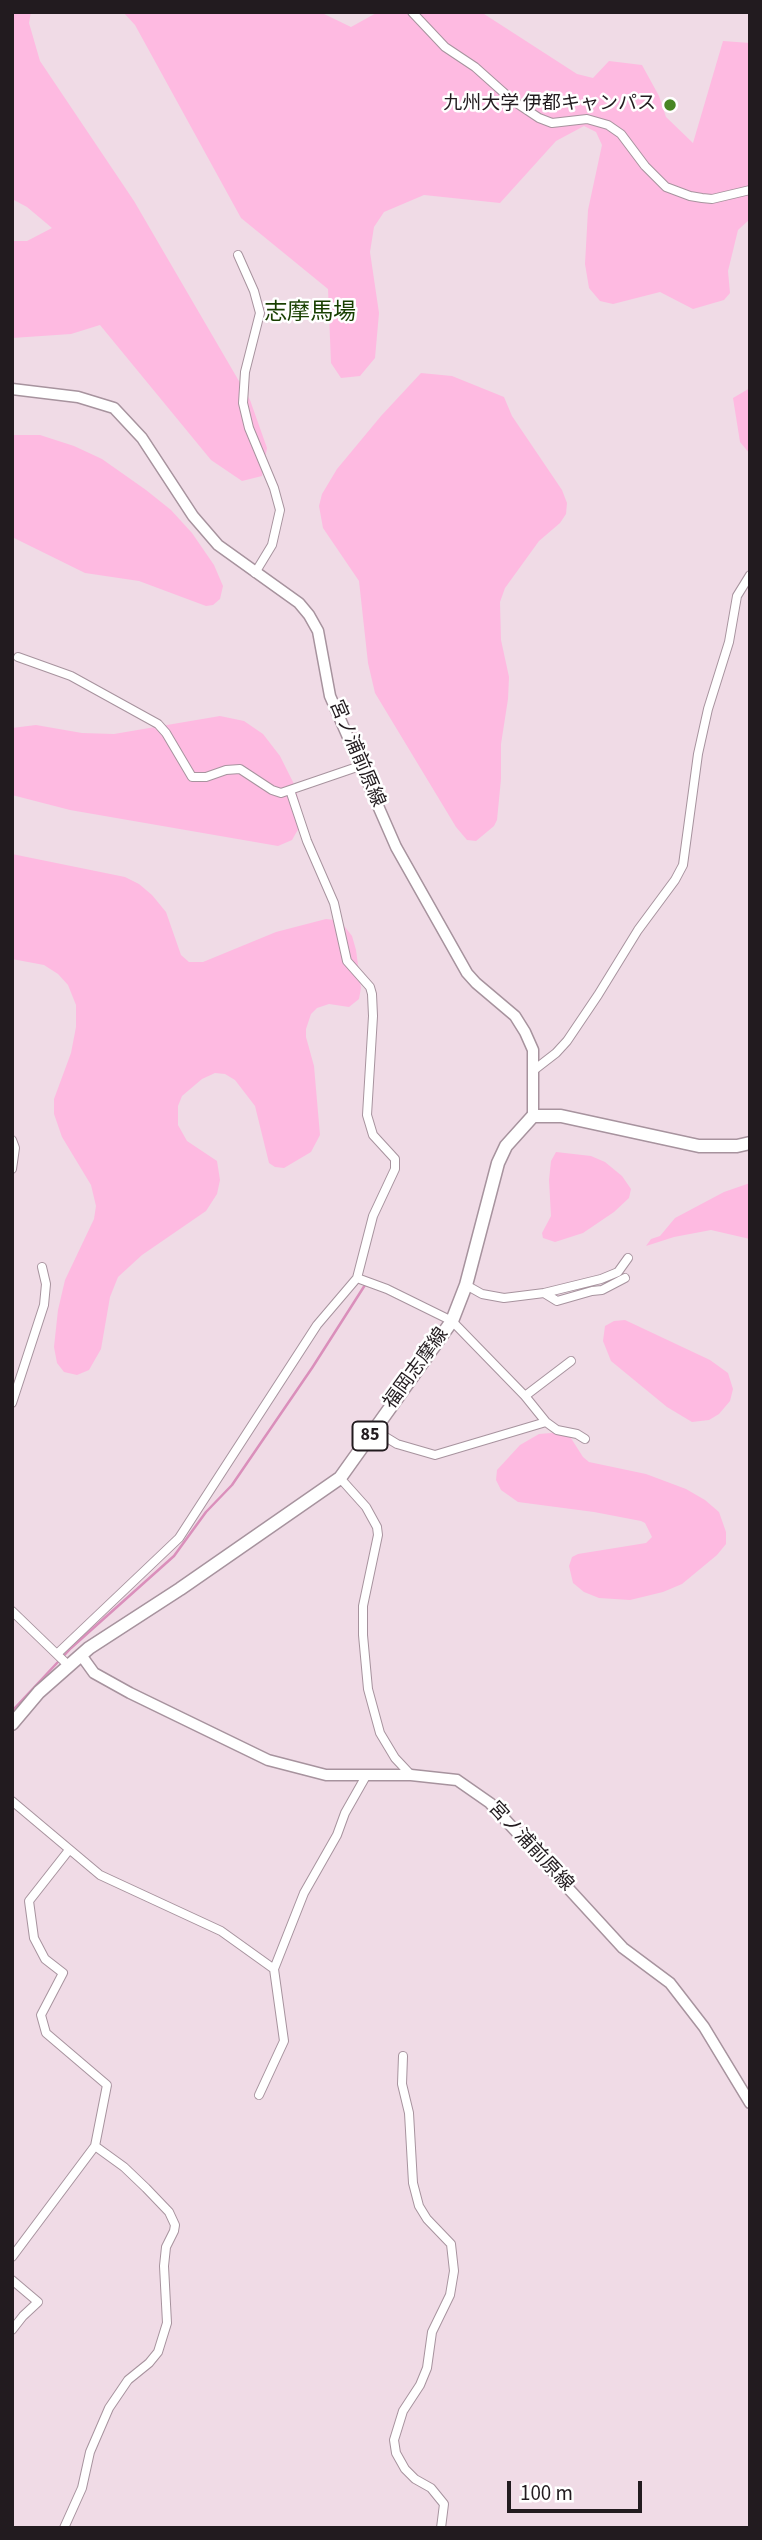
<!DOCTYPE html>
<html>
<head>
<meta charset="utf-8">
<style>
	body { margin:0 }
	#map { position:relative; width:762px; height:2540px; overflow:hidden; background:#f0dbe6; font-family:"Source Sans 3",sans-serif }
	canvas { display:block }
	.frame { position:absolute; inset:0; border:14px solid #221b1f; pointer-events:none }
	.scale { position:absolute; left:507px; top:2481px; width:135px; height:32px; box-sizing:border-box; border:4px solid #221b1f; border-top:0; padding-left:9px; font-size:21px; line-height:24px; white-space:nowrap; color:#221b1f; -webkit-text-stroke:5px #fff; paint-order:stroke }
</style>
</head>
<body>
<div id="map">
<canvas width="762" height="2540"></canvas>
<div class="frame"></div>
<div class="scale">100 m</div>
</div>
<script>
const ctx = document.querySelector('canvas').getContext('2d');
ctx.lineJoin = 'round';
function paint(path, color) { ctx.fillStyle = color; ctx.fill(path, 'evenodd'); }
const poly = rows => new Path2D(rows.map(r => 'M' + r).join(''));
function strokePath(path, color, width, dash) { ctx.strokeStyle = color; ctx.lineWidth = width; ctx.lineCap = dash ? 'butt' : 'round'; ctx.setLineDash(dash || []); ctx.stroke(path); }
function drawText(font, color, halo, rows, align = 'center') {
  ctx.font = font + ' "Source Sans 3","Noto Sans JP",sans-serif'; ctx.lineWidth = 5; ctx.setLineDash([]); ctx.textBaseline = 'middle'; ctx.strokeStyle = halo; ctx.fillStyle = color; for (const [text, x, y, turn = 0] of rows) {
    ctx.save(); ctx.translate(x, y); ctx.rotate((+turn || 0) * Math.PI / 180); ctx.textAlign = isNaN(turn) ? turn : align; if (halo) ctx.strokeText(text, 0, 0); ctx.fillText(text, 0, 0); ctx.restore();
  }
}
const green = poly([
	[12,12,31,12,29,23,40,61,134,201,250,400,267,448,262,476,242,481,211,460,100,325,71,334,12,338,12,241,27,241,52,228,27,207,12,199],
	[123,12,320,12,351,27,378,12,481,12,577,74,593,78,609,61,642,65,659,96,666,117,693,143,723,41,750,43,750,219,738,230,728,271,730,293,724,300,693,309,660,292,613,304,600,301,589,288,585,264,588,210,602,145,596,132,584,126,556,141,500,203,424,195,384,212,374,227,370,252,379,313,375,358,360,376,341,378,331,363,328,289,241,218,135,25],
	[421,373,452,376,504,397,512,416,562,490,567,503,566,514,560,523,539,541,505,588,500,602,501,640,509,677,508,699,501,744,501,779,497,820,494,826,476,841,467,840,456,827,375,693,368,663,359,581,323,528,319,506,322,494,337,469,381,416],
	[750,388,750,454,740,442,733,398],
	[12,435,40,435,74,446,102,459,146,490,171,510,192,533,214,565,223,586,220,599,213,605,206,606,139,581,85,573,12,537],
	[220,716,244,721,263,734,280,756,294,784,301,808,300,826,292,840,278,846,70,810,12,795,12,728,36,725,82,733,114,734],
	[12,854,125,877,139,884,152,895,166,912,181,955,189,962,203,962,276,932,326,919,335,920,345,927,352,936,356,950,361,988,359,999,349,1007,329,1004,317,1008,311,1014,306,1029,306,1037,314,1066,320,1135,311,1152,284,1168,275,1167,269,1163,255,1106,235,1080,225,1074,215,1073,202,1079,182,1096,178,1106,178,1125,187,1141,217,1161,220,1180,217,1194,206,1211,142,1255,118,1277,110,1297,101,1349,89,1370,77,1375,64,1372,57,1363,54,1347,58,1310,65,1280,94,1219,96,1206,91,1185,62,1137,54,1114,54,1099,71,1053,76,1027,76,1005,68,985,58,974,44,965,12,959],
	[556,1152,591,1156,605,1162,622,1176,631,1189,629,1198,614,1212,583,1233,555,1242,543,1238,542,1233,551,1216,549,1180,551,1161],
	[750,1183,750,1239,711,1230,674,1237,646,1246,651,1239,660,1236,675,1218,724,1192],
	[625,1320,710,1360,728,1373,733,1389,730,1401,719,1414,709,1420,692,1422,667,1407,611,1361,603,1341,605,1326,614,1321],
	[563,1432,569,1435,583,1457,589,1462,646,1474,686,1489,705,1500,719,1512,726,1532,726,1544,717,1555,682,1584,663,1592,630,1600,599,1598,584,1592,573,1583,569,1566,572,1557,578,1554,646,1543,652,1537,645,1523,641,1521,594,1512,518,1502,501,1490,496,1480,497,1470,520,1445,539,1434]
]);
const stream = poly([
	[12,1711,71,1648,174,1556,206,1512,232,1485,312,1368,365,1285]
]);
const street = poly([
	[412,12,445,47,475,67,512,100,539,118,552,123,587,119,608,125,621,134,645,166,666,187,690,196,702,198,712,199,750,190],
	[238,255,254,291,260,313,245,372,243,403,249,428,274,488,280,510,272,545,255,573],
	[18,657,71,676,158,724,166,733,192,777,206,777,226,770,240,769,272,790,281,793,360,766],
	[534,1070,556,1053,567,1041,598,995,638,930,675,880,683,865,698,754,708,709,729,642,737,596,750,575],
	[12,1140,15,1148,12,1169],
	[357,1278,387,1289,452,1321,525,1396,571,1361],
	[466,1285,482,1294,504,1298,544,1293,557,1301,592,1291,602,1290,625,1278],
	[544,1293,601,1279,618,1272,628,1258],
	[525,1396,546,1422,557,1430,577,1434,585,1439],
	[12,1403,44,1305,46,1284,42,1267],
	[374,1430,397,1444,435,1455,546,1422],
	[340,1478,366,1507,377,1527,378,1535,363,1606,363,1635,368,1689,380,1733,395,1758,411,1775],
	[12,1611,68,1665],
	[58,1653,179,1538,317,1325,357,1278,373,1216,395,1169,395,1159,373,1135,367,1115,373,1016,372,994,370,987,347,961,334,903,307,841,290,790],
	[12,1801,100,1875,221,1931,274,1969],
	[403,2056,402,2084,409,2113,413,2183,419,2206,427,2219,451,2244,454,2271,450,2295,432,2332,427,2368,420,2385,403,2411,394,2440,396,2453,405,2469,415,2479,431,2488,444,2504,441,2528],
	[259,2095,284,2041,274,1969,304,1893,337,1835,345,1813,366,1776],
	[12,2257,95,2146,107,2085,46,2033,41,2015,63,1973,45,1959,34,1938,29,1901,69,1850],
	[12,2280,38,2302,23,2316,12,2330],
	[64,2528,82,2488,90,2452,109,2408,128,2380,149,2363,158,2352,167,2323,164,2266,166,2247,174,2231,175,2225,169,2212,146,2188,124,2167,95,2146]
]);
const secondary = poly([
	[12,389,78,397,114,408,142,438,193,516,218,545,299,603,309,615,318,631,330,696,396,847,467,973,476,983,515,1016,525,1032,533,1050,533,1116],
	[81,1655,94,1673,130,1693,268,1760,326,1775,411,1775,457,1780,490,1803,623,1948,670,1983,704,2027,750,2103]
]);
const primary = poly([
	[12,1724,39,1692,89,1648,180,1589,340,1478,452,1321,466,1285,498,1163,506,1146,533,1116,561,1116,699,1146,737,1146,750,1143]
]);
const markers = [
	[670,105,7,"#488624"]
];
const shields = [
	[370,1436,35]
];
const shieldNames = [
	["85",370,1436]
];
const poiNames = [
	["九州大学 伊都キャンパス",656,105]
];
const streetNames = [
	["宮ノ浦前原線",356,754,67],
	["福岡志摩線",417,1369,-54],
	["宮ノ浦前原線",530,1847,47]
];
const quarterNames = [
	["志摩馬場",310,314]
];
paint(green, '#febae1');
strokePath(stream, '#da8fbb', 2.5);
strokePath(street, '#a7939e', 10);
strokePath(secondary, '#a7939e', 13);
strokePath(primary, '#a7939e', 15);
strokePath(street, '#fff', 8);
strokePath(secondary, '#fff', 10);
strokePath(primary, '#fff', 12);
for (const [x, y, r, color] of markers) { const dot = new Path2D(); dot.arc(x, y, r, 0, 2 * Math.PI); ctx.fillStyle = color; ctx.fill(dot); strokePath(dot, '#fff', 2.5); }
for (const [x, y, w] of shields) { const box = new Path2D(); box.roundRect(x - w / 2, y - 14.5, w, 29, 5); ctx.fillStyle = '#fff'; ctx.fill(box); strokePath(box, '#221b1f', 2); }
drawText('bold 18px', '#221b1f', null, shieldNames);
drawText('19px', '#221b1f', '#fff', poiNames, 'right');
drawText('19px', '#221b1f', '#fff', streetNames);
drawText('23px', '#183f00', '#fff', quarterNames);
</script>
</body>
</html>
